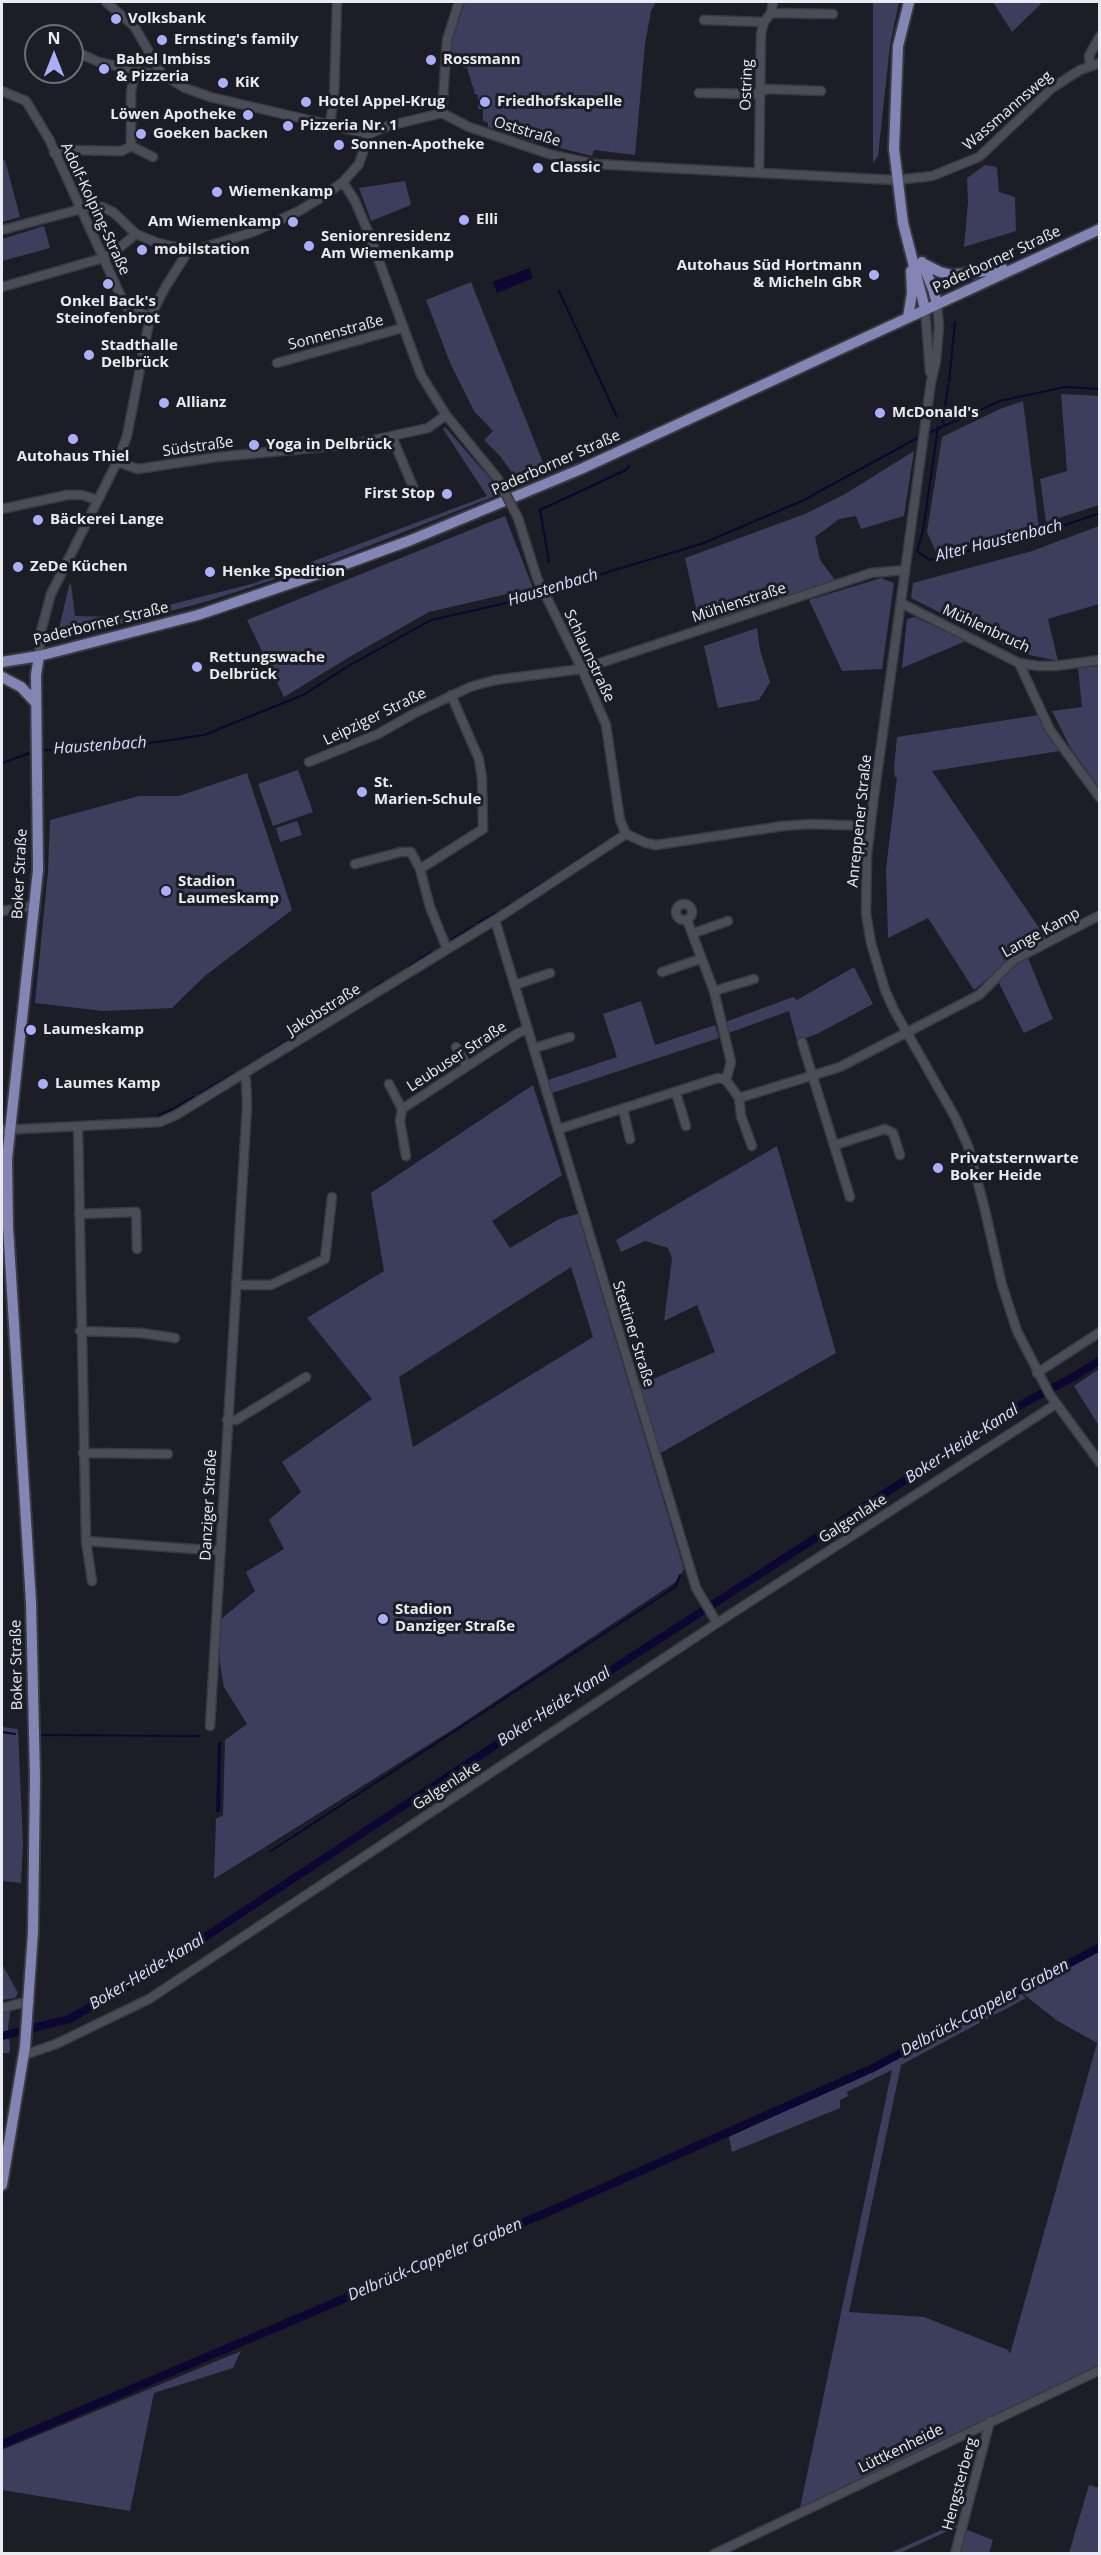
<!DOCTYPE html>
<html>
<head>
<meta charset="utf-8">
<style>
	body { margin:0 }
	#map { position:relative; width:1101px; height:2555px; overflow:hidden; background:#1c1d25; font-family:"Open Sans",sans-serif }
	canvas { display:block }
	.frame { position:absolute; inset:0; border:3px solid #eaebf0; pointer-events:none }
	.north { position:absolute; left:24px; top:24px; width:60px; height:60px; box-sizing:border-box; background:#1c1d25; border:2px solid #6e6f76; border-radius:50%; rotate:0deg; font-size:16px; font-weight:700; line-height:24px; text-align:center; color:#eaebf0 }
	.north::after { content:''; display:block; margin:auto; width:21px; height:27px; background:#abaffb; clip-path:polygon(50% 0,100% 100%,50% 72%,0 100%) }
</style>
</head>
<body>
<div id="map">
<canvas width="1101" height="2555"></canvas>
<div class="frame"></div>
<div class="north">N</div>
</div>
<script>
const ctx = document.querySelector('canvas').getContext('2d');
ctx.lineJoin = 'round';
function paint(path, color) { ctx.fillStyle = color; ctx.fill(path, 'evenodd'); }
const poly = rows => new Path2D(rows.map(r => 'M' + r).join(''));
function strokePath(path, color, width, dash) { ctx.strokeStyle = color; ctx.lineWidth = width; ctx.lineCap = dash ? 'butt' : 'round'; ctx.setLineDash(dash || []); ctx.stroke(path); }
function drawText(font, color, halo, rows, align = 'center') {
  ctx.font = font + ' "Open Sans",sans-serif'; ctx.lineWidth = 6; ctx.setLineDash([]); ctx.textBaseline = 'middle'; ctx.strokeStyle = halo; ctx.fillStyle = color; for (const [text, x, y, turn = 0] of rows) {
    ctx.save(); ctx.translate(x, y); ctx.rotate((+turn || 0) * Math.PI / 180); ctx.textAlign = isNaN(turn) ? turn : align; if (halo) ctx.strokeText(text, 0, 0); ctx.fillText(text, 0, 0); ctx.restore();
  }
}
const green = poly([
	[465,2,656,2,651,11,645,44,635,155,594,150,592,156,552,146,551,142,537,143,488,127,488,123,483,121,483,109,478,109,478,95,475,94,467,68,463,67,466,57,458,54,449,63,452,37],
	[873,2,899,2,890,45,878,156,873,163],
	[993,2,1043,2,1012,32],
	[5,160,20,217,2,222,2,161],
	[985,165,997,167,999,192,1015,197,1016,231,964,247,968,202,967,178],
	[405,181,411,205,371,221,359,188],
	[44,226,50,248,2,261,2,239],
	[471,282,546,470,518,481,500,456,484,440,493,431,474,411,451,365,426,300],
	[1061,394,1099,396,1099,505,1046,522,1040,479,1067,471],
	[1023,401,1039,528,936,552,927,532,942,437,1000,409],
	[445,427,489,477,500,494,328,562,205,602,67,638,59,629,69,585,71,584,75,616,122,617,255,583,487,496,443,429],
	[914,451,904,516,861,529,856,516,839,519,815,537,820,560,835,580,700,626,685,558,805,514,845,494],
	[505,516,533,588,429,612,351,656,284,697,247,620],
	[1099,526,1099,604,1048,619,1058,661,1020,653,911,598,913,583,1032,551],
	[881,578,894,583,882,669,842,671,809,600],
	[915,617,966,641,902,668,907,619],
	[757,628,760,650,770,682,759,700,718,708,704,646],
	[1099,666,1100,666,1099,788,1070,747,1052,711,1082,707,1078,668],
	[1039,715,1052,742,1060,751,932,771,1046,938,1012,958,974,990,928,918,888,938,886,869,897,777,895,777,894,769,897,737],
	[298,770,313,812,273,826,258,784],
	[247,773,292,910,206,975,172,1008,103,1011,35,1003,48,871,50,820,139,796,179,796],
	[297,821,302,835,280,842,276,828],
	[1028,958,1053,1019,1024,1033,998,981,1016,963],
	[854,967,873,1004,817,1034,797,1041,789,1011,729,1033,725,1022,793,997,797,1000],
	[641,1001,655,1045,715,1025,719,1038,552,1093,548,1080,617,1057,603,1014],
	[533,1085,562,1175,492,1221,510,1248,559,1219,578,1214,684,1569,677,1581,455,1728,214,1879,216,1819,223,1815,225,1740,247,1724,224,1687,220,1664,220,1620,255,1591,246,1572,284,1549,269,1520,301,1492,282,1462,372,1399,307,1318,384,1271,371,1193],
	[571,1267,593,1337,413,1447,399,1377],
	[777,1146,836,1353,659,1454,637,1386,715,1352,697,1305,664,1321,672,1258,668,1248,645,1241,621,1252,616,1240],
	[1099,1369,1099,1426,1074,1386],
	[2,1727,18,1729,23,1844,21,1883,2,1881],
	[1099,1949,1099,2365,800,2508,892,2070,847,2092,848,2096,840,2100,840,2108,732,2152,729,2137,894,2060,1020,1993,1026,1998,901,2065,849,2312,924,2317,1008,2350,1010,2354,1097,2043,1056,2020,1021,1992],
	[2,1964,18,1993,15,1998,2,2000],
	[11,2008,8,2026,10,2050,9,2053,2,2053,2,2010],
	[241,2351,233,2368,154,2393,130,2511,2,2490,2,2450],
	[1089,2485,1099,2488,1099,2553,1069,2553],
	[961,2521,959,2526,900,2553,888,2554],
	[965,2529,993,2540,989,2553,959,2554]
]);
const water = poly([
	[529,268,533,278,497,293,493,282],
	[218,1742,221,1742,220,1812,216,1812]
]);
const stream = poly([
	[559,291,617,417],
	[949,382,955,322],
	[943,424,948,385],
	[938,427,923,531,917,551,930,560,1042,533,1100,513],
	[926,434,1000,401,1065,387,1100,389],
	[549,562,540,510,626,470,629,466],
	[41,750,110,749,204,735,303,695,352,664,431,620,502,604,701,544,802,501,921,436],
	[2,763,33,752],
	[566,868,597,847],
	[526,893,554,876],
	[504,907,510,904],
	[479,922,495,913],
	[452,939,474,926],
	[409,966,431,952],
	[375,987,383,982],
	[341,1007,364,994],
	[313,1025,332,1013],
	[269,1052,301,1032],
	[245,1067,253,1062],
	[200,1093,233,1074],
	[159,1115,173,1109,193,1097],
	[2,1732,15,1734],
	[42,1735,199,1736],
	[271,1851,675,1587,680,1575]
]);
const canal = poly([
	[2,2036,69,2019,146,1976,523,1727,1026,1402,1075,1376,1100,1360],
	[871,2069,1100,1947],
	[2,2444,555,2209,866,2071]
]);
const minor = poly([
	[106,2,134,26,162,74,185,88,210,97,369,134,388,126,442,113,469,127,549,154,595,164,647,167,896,180,932,176,979,157,1052,88,1080,70,1100,63],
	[771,13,833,14],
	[704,20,764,22],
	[72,50,99,62,152,74,162,74],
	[1090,66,1089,56,1100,36],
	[2,91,26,101,49,139,123,301,127,307,150,317],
	[699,93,755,94,768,89,821,91],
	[442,113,447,40,459,2],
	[330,123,334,98,337,2],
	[131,146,131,92,135,71],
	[54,153,66,150,122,151,131,146,153,157],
	[759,172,761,34,764,22,771,13,773,2],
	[343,182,355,201,369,234,421,375,446,415,498,479],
	[2,230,92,206,102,207,113,212,136,234,158,243,189,250,199,249,253,232,299,211,325,195,343,182,359,164,369,134],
	[2,287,103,258,113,253,136,234],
	[937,304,939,326,936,361,931,382,873,804,867,855,866,913,871,943,885,990,894,1010,955,1117,968,1146,984,1206,1002,1285,1017,1331,1050,1395,1100,1463],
	[925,309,930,372],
	[277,363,402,328],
	[392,437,414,489],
	[117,462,138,469,217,457,355,444,428,428,446,415],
	[2,509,67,495,82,495,97,500],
	[518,518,537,578,582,669,606,725,620,820,626,834,646,843,656,845,783,826,810,824,870,826],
	[901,603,1019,663,1038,666,1055,666,1100,660],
	[39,656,41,631,51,594,117,462,127,436,150,317,166,286,189,250],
	[1019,663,1050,730,1100,798],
	[309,762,378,734,415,713,470,687,495,680,582,669,871,573,905,570],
	[355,864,401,852,411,852,420,869,430,907,447,949],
	[420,869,483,829,482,779,479,759,451,695],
	'676 912a8 8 0 1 1 16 0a8 8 0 1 1-16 0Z',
	[2,911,34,906],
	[495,920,696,1588,717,1623],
	[687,920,714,991,731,1062,726,1080],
	[694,933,728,921],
	[662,972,700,959],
	[515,985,550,973],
	[714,991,754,979],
	[802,1042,850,1197],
	[456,1047,467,1066],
	[535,1048,570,1037],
	[389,1084,402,1109],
	[676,1093,686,1126],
	[739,1098,840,1067,979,995,1014,960,1100,915],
	[623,1109,630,1139],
	[78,1127,86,1541,92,1581],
	[559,1129,718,1078,726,1080,739,1098,741,1116,752,1146],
	[2,1130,160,1122,176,1115,495,920,626,834],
	[835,1145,885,1129,893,1133,900,1155],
	[406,1156,400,1121,402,1109,518,1033,528,1029],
	[79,1214,136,1212,137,1249],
	[236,1285,271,1285,325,1259,332,1197],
	[80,1331,141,1333,175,1338],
	[1037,1373,1100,1332],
	[227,1420,236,1420,306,1377],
	[83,1453,168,1454],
	[86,1541,221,1551],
	[210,1726,247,1106,246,1080,244,1075],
	[2,2008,30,2001],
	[24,2055,56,2044,149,1999,717,1623,1056,1404],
	[714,2554,1100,2370],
	[955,2554,990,2421]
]);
const major = poly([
	[909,2,898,46,894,149,903,223,925,309],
	[922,262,933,289,937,304],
	[922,263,940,272,952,275,1003,269],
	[908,317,912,293,911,271],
	[2,662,39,656,198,615,321,573,411,540,581,469,1100,229],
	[2,677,21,687,36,703],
	[2,2185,25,2047,33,1932,35,1777,31,1602,8,1227,7,1159,38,870,36,675,39,656]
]);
const minorBridge = poly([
	[498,479,518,518]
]);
const markers = [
	[116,19,6,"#abaffb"],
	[162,40,6,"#abaffb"],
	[431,60,6,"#abaffb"],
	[104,69,6,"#abaffb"],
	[223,83,6,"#abaffb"],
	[306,102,6,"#abaffb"],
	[485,102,6,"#abaffb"],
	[248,115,6,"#abaffb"],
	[288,126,6,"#abaffb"],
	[141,134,6,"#abaffb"],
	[339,145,6,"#abaffb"],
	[538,168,6,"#abaffb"],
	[217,192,6,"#abaffb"],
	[464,220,6,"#abaffb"],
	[293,222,6,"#abaffb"],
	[309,246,6,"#abaffb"],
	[142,250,6,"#abaffb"],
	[874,275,6,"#abaffb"],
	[108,284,6,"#abaffb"],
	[89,355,6,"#abaffb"],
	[164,403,6,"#abaffb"],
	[880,413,6,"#abaffb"],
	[73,439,6,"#abaffb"],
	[254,445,6,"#abaffb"],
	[447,494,6,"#abaffb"],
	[38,520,6,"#abaffb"],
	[18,567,6,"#abaffb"],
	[210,572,6,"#abaffb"],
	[197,667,6,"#abaffb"],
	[362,792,6,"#abaffb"],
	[166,891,6,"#abaffb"],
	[31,1030,6,"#abaffb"],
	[43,1084,6,"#abaffb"],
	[938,1168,6,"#abaffb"],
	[383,1619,6,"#abaffb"]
];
const poiNames = [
	["Volksbank",128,19],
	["Ernsting's family",174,40],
	["Babel Imbiss",116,60],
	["& Pizzeria",116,77],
	["Rossmann",443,60],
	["KiK",235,83],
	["Hotel Appel-Krug",318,102],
	["Friedhofskapelle",497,102],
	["Löwen Apotheke",236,115,"right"],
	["Pizzeria Nr. 1",300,126],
	["Goeken backen",153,134],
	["Sonnen-Apotheke",351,145],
	["Classic",550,168],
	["Wiemenkamp",229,192],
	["Elli",476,220],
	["Am Wiemenkamp",281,222,"right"],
	["Seniorenresidenz",321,237],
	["Am Wiemenkamp",321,254],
	["mobilstation",154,250],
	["Autohaus Süd Hortmann",862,266,"right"],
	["& Micheln GbR",862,283,"right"],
	["Onkel Back's",108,302,"center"],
	["Steinofenbrot",108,319,"center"],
	["Stadthalle",101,346],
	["Delbrück",101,363],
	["Allianz",176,403],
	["McDonald's",892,413],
	["Yoga in Delbrück",266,445],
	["Autohaus Thiel",73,457,"center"],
	["First Stop",435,494,"right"],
	["Bäckerei Lange",50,520],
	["ZeDe Küchen",30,567],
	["Henke Spedition",222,572],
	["Rettungswache",209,658],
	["Delbrück",209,675],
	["St.",374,783],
	["Marien-Schule",374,800],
	["Stadion",178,882],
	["Laumeskamp",178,899],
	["Laumeskamp",43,1030],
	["Laumes Kamp",55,1084],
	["Privatsternwarte",950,1159],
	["Boker Heide",950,1176],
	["Stadion",395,1610],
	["Danziger Straße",395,1627]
];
const streetNames = [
	["Ostring",747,85,-88],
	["Wassmannsweg",1008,111,-41],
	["Oststraße",527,132,17],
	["Adolf-Kolping-Straße",95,209,65],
	["Paderborner Straße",997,260,-25],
	["Sonnenstraße",336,333,-15],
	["Südstraße",198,447,-8],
	["Paderborner Straße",556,463,-24],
	["Mühlenstraße",739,603,-18],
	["Paderborner Straße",101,624,-14],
	["Mühlenbruch",986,629,25],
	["Schlaunstraße",589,656,65],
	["Leipziger Straße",375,717,-26],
	["Anreppener Straße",860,821,-84],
	["Boker Straße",20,874,-87],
	["Lange Kamp",1041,933,-29],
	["Jakobstraße",324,1010,-32],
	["Leubuser Straße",457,1057,-33],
	["Stettiner Straße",633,1334,73],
	["Danziger Straße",209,1505,-87],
	["Galgenlake",853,1519,-33],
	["Boker Straße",17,1665,-91],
	["Galgenlake",447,1786,-33],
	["Lüttkenheide",901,2449,-26],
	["Hengsterberg",960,2484,-75]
];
const waterNames = [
	["Alter Haustenbach",999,541,-14],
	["Haustenbach",553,588,-17],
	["Haustenbach",100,746,-4],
	["Boker-Heide-Kanal",962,1444,-33],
	["Boker-Heide-Kanal",554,1707,-33],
	["Boker-Heide-Kanal",147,1972,-31],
	["Delbrück-Cappeler Graben",985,2008,-28],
	["Delbrück-Cappeler Graben",435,2260,-23]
];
paint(green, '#3d3e5c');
paint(water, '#0d0632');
strokePath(stream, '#0d0632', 2);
strokePath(canal, '#0d0632', 8);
strokePath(minor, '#393940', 11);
strokePath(major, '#393940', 14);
strokePath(minor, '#4b4c55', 8);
strokePath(major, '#8386b5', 10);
strokePath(minorBridge, '#393940', 11, []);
strokePath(minorBridge, '#4b4c55', 8);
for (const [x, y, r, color] of markers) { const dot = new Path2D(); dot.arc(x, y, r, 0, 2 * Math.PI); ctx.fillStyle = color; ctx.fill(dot); strokePath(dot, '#1c1d25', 2); }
drawText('bold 15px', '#eaebf0', '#1c1d25', poiNames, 'left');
drawText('15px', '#eaebf0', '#1c1d25', streetNames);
drawText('italic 16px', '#dbdeff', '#1c1d25', waterNames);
</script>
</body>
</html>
